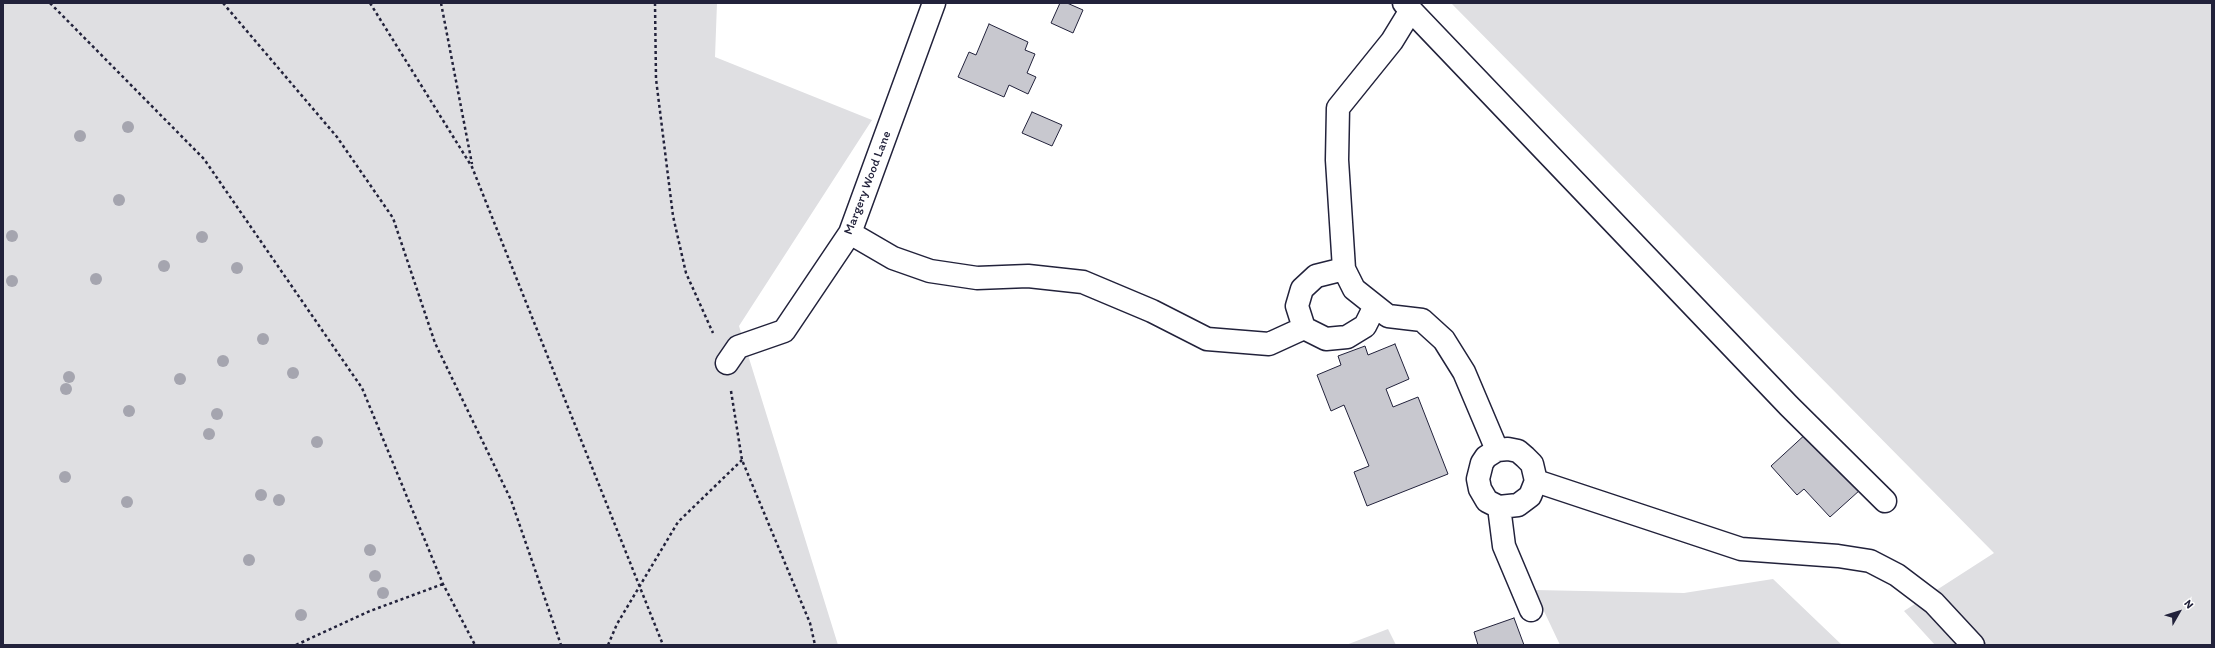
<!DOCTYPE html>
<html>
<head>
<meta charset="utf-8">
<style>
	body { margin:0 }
	#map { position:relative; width:2215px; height:648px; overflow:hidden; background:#fff; font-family:Itim,sans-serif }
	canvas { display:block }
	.frame { position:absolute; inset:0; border:4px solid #22223b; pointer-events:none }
	.north { position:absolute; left:2159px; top:592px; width:40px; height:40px; -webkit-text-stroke:3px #fff; paint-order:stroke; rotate:51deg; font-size:11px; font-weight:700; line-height:16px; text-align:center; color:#22223b }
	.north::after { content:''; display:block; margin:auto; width:14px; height:18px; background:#22223b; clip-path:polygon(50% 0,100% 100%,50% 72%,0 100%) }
</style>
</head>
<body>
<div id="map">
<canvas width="2215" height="648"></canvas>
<div class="frame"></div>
<div class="north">N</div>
</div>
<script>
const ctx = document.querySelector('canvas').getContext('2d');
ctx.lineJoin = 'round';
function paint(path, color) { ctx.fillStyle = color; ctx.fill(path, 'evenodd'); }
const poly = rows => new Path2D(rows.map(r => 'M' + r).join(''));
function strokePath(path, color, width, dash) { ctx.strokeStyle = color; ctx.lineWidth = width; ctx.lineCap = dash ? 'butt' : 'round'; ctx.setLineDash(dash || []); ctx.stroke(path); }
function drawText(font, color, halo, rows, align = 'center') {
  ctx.font = font + ' Itim,sans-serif'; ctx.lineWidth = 3; ctx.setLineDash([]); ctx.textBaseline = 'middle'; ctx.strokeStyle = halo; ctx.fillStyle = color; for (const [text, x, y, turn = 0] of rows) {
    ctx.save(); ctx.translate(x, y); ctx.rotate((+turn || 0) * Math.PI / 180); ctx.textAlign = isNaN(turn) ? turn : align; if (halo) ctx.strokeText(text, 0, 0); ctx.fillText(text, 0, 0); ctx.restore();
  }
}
const green = poly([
	[3,3,717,3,715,57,872,120,739,326,838,645,3,645],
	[1451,3,2212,3,2212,645,1935,645,1904,611,1994,553],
	[1773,579,1842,645,1560,645,1534,590,1684,593],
	[1388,629,1396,645,1346,645]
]);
const building = poly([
	[1060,3,1067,3,1083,10,1073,33,1051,23,1060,3],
	[989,24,1028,42,1025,50,1035,54,1027,73,1036,77,1028,94,1009,85,1004,97,958,77,969,52,976,55,989,24],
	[1032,112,1062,125,1052,146,1022,133,1032,112],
	[1395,344,1409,379,1386,389,1393,407,1418,397,1448,474,1367,506,1354,472,1369,466,1344,405,1331,411,1317,375,1341,365,1338,356,1365,346,1368,355,1395,344],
	[1808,432,1860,490,1830,517,1804,489,1797,495,1771,466,1808,432],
	[1514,618,1524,645,1478,645,1474,632,1514,618]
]);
const path = poly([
	[50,3,204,159,362,388,443,584,475,645],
	[223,3,337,137,393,218,435,343,511,500,561,645],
	[370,3,472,167,663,645],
	[441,3,472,164],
	[655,3,656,79,673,216,686,273,713,333],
	[731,391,742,460,810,623,815,645],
	[296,645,370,611,443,584],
	[608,645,617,624,678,522,742,460]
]);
const minor = poly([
	[1404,3,1789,406,1885,501],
	[1411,10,1392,41,1338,108,1337,160,1344,269,1354,289,1388,316,1422,320,1444,340,1464,372,1497,450,1508,449,1518,451,1525,457,1532,464,1536,481,1741,549,1838,556,1870,561,1897,575,1934,603,1973,645],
	[850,233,893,258,930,271,977,278,1028,276,1083,282,1152,311,1207,339,1269,344,1304,328,1326,339,1347,337,1365,326,1375,306],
	[1304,328,1297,306,1302,289,1316,276,1344,269],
	[727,363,738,347,784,331,850,233,934,3],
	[1497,450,1486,457,1482,463,1478,479,1480,489,1487,501,1499,507],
	[1531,610,1504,546,1499,507,1518,505,1530,496,1536,481]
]);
const trees = [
	[128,127],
	[80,136],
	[119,200],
	[12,236],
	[202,237],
	[164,266],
	[237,268],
	[96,279],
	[12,281],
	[263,339],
	[223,361],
	[293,373],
	[69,377],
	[180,379],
	[66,389],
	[129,411],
	[217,414],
	[209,434],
	[317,442],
	[65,477],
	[261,495],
	[279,500],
	[127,502],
	[370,550],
	[249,560],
	[375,576],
	[383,593],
	[301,615]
];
const streetNames = [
	["Margery Wood Lane",868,183,-69]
];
paint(green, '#dfdfe2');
paint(building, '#c8c8cf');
strokePath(building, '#22223b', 1);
strokePath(minor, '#22223b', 25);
strokePath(path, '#22223b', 2.5, [3, 3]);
strokePath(minor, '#fff', 22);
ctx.fillStyle = '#a5a5af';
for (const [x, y] of trees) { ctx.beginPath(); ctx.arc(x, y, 6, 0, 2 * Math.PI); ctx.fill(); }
drawText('13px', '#22223b', '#fff', streetNames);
</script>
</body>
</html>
